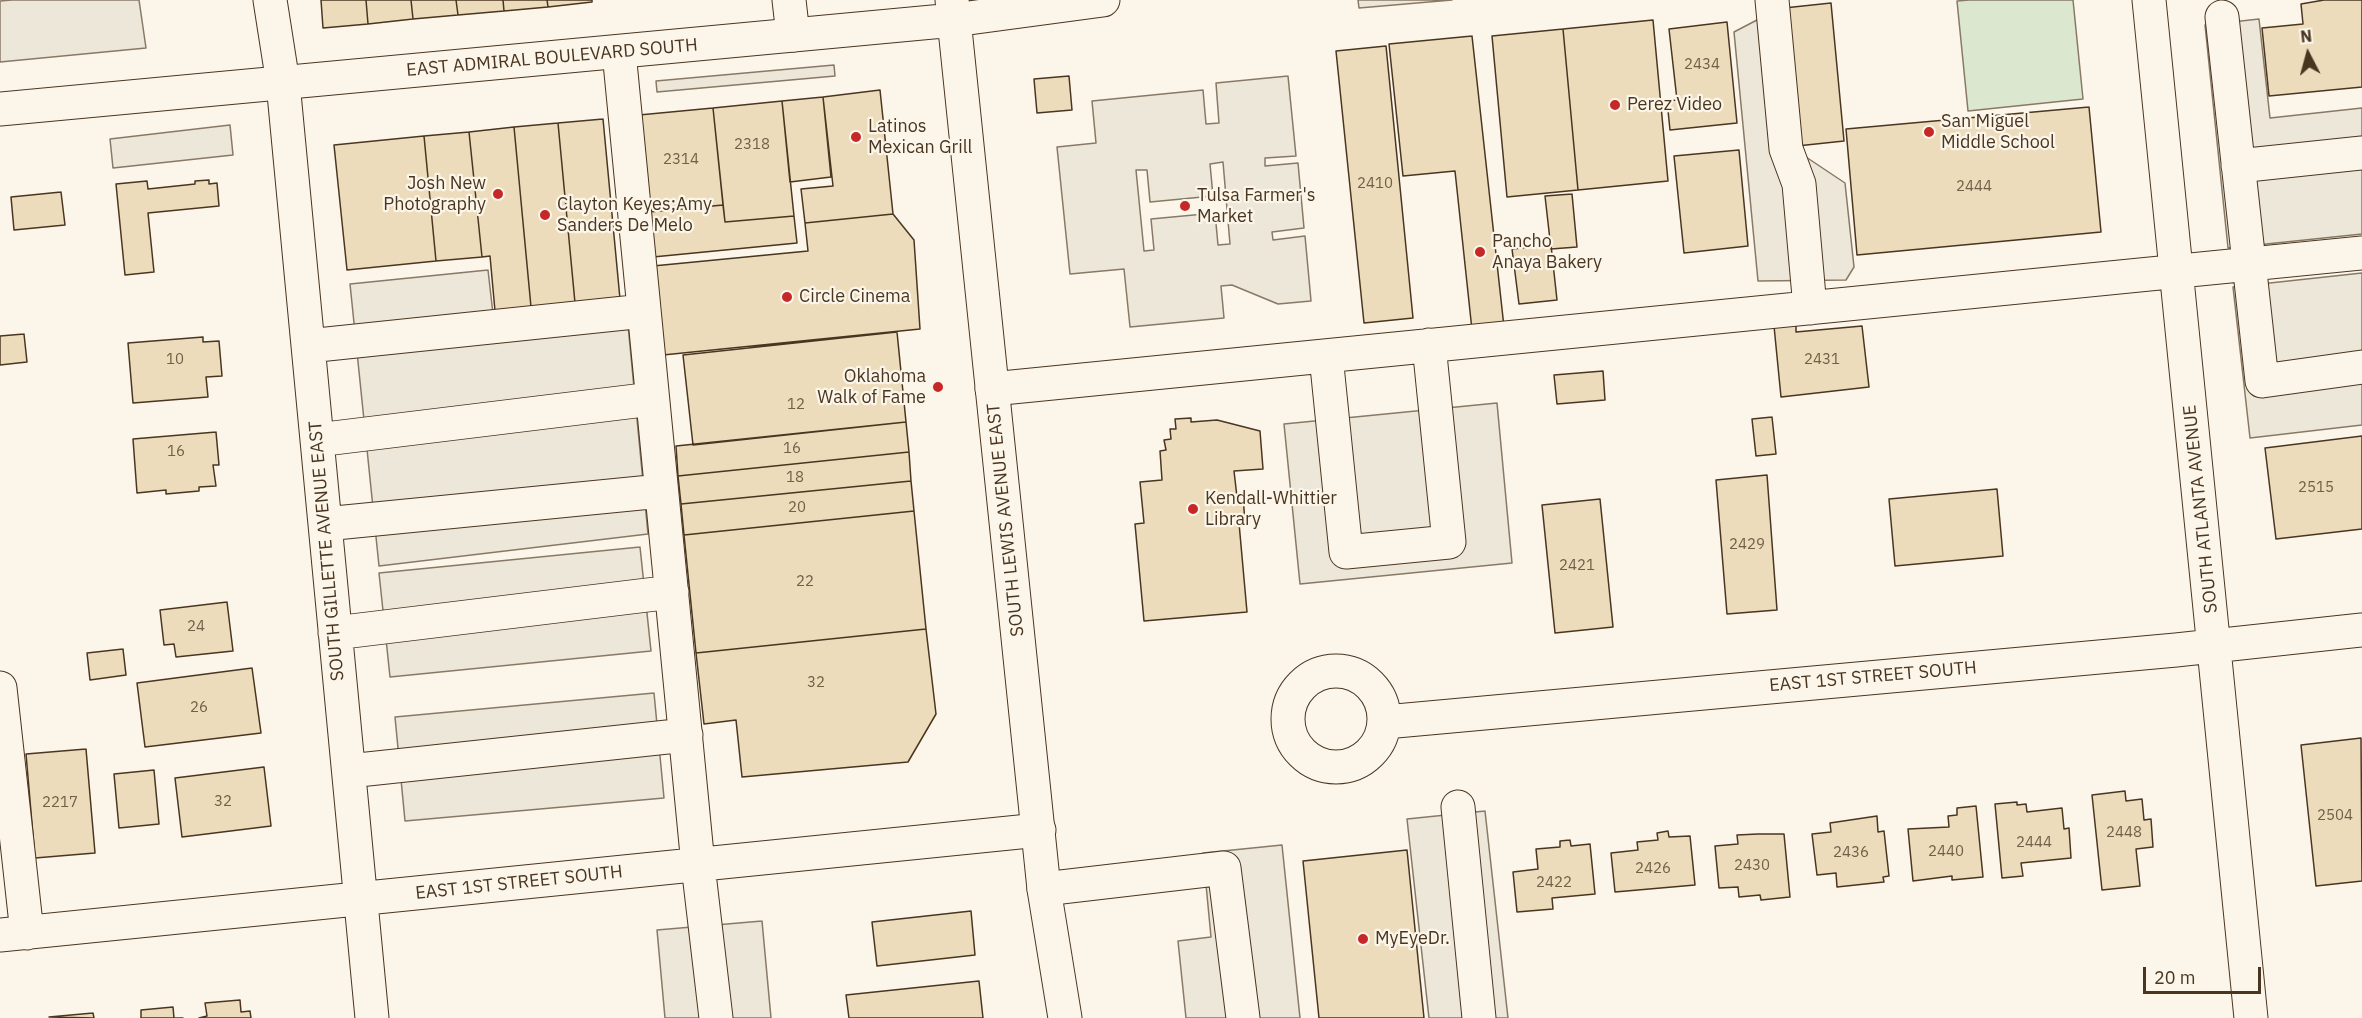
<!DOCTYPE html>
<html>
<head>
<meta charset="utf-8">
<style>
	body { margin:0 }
	#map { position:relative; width:2362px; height:1018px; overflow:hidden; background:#fbf6e9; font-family:"IBM Plex Sans",sans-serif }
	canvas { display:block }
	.north { position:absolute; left:2278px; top:24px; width:60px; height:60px; -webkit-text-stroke:4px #fbf6e9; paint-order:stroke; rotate:354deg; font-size:16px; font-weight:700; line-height:24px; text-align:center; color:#4a3520 }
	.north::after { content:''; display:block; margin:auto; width:21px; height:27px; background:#4a3520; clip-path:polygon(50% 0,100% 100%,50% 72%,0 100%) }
	.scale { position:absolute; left:2143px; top:967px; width:118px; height:27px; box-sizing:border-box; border:3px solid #4a3520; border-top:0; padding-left:8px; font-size:18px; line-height:21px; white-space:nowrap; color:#4a3520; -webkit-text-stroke:4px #fbf6e9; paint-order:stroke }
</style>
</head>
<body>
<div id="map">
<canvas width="2362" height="1018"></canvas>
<div class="north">N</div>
<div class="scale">20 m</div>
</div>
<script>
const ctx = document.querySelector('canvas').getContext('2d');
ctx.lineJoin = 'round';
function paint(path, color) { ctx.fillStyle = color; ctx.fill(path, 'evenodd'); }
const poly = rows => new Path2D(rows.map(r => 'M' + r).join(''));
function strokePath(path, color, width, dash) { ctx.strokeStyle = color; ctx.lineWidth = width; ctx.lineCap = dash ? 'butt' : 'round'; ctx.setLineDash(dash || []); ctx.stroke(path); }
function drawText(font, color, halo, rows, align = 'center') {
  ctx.font = font + ' "IBM Plex Sans",sans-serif'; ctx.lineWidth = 4.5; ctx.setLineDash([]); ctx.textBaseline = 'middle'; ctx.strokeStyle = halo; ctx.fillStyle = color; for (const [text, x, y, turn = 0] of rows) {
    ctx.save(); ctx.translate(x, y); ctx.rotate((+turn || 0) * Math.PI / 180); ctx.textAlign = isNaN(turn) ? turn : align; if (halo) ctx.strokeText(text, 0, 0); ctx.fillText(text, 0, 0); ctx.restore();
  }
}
const green = poly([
	[1969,0,2073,0,2083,99,1968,111,1957,1,1969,0]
]);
const parking = poly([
	[12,0,139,0,146,48,0,62,0,1,12,0],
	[1358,0,1452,0,1359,8,1358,0],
	[1778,9,1794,149,1845,183,1854,267,1846,280,1758,281,1734,32,1778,9],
	[2259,19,2270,118,2362,108,2362,234,2228,248,2205,25,2259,19],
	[834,65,835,76,657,92,656,81,834,65],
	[1288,76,1296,156,1265,158,1265,166,1298,163,1304,228,1272,232,1273,240,1305,236,1311,301,1278,304,1232,285,1221,286,1224,318,1130,327,1124,269,1070,274,1057,147,1096,143,1092,101,1203,90,1206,124,1219,123,1216,83,1288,76],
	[1223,162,1230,244,1218,245,1215,213,1151,219,1154,250,1144,251,1136,170,1147,170,1150,202,1213,196,1210,164,1223,162],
	[230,125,233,155,113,168,110,139,230,125],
	[488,270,493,314,628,325,648,534,379,566,350,284,488,270],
	[2362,273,2362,425,2250,438,2233,287,2362,273],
	[1497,403,1512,563,1300,584,1284,424,1497,403],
	[640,547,651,651,390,677,379,573,640,547],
	[654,693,664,798,405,821,395,717,654,693],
	[1485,811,1508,1018,1429,1018,1407,819,1485,811],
	[1282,845,1300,1018,1186,1018,1178,941,1211,937,1203,853,1282,845],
	[762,921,771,1018,665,1018,657,930,762,921]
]);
const building = poly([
	[321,0,366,0,368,24,323,28,321,0],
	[366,0,411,0,413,19,368,24,366,0],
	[411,0,456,0,458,15,413,19,411,0],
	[456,0,503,0,504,11,458,15,456,0],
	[503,0,547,0,548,7,504,11,503,0],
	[547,0,592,0,592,2,548,7,547,0],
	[2324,0,2362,0,2362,87,2269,96,2262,28,2303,24,2301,4,2324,0],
	[1831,3,1844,141,1797,146,1784,8,1831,3],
	[1653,20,1668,181,1578,190,1563,29,1653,20],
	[1727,22,1737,123,1670,130,1667,101,1677,100,1669,29,1727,22],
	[1563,29,1578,190,1507,197,1492,36,1563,29],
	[1472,36,1504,327,1472,330,1455,171,1403,176,1389,44,1472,36],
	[1386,46,1413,318,1364,323,1336,51,1386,46],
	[1069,76,1072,110,1037,113,1034,79,1069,76],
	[880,90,893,214,805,223,801,189,833,186,823,97,880,90],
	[823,97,831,177,790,182,782,101,823,97],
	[782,101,794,216,725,222,713,108,782,101],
	[2089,107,2101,232,1857,255,1846,129,2089,107],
	[713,108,723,205,649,212,639,115,713,108],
	[603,119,620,299,575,303,558,123,603,119],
	[558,123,575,303,531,307,514,127,558,123],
	[514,127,531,307,495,311,490,256,482,257,469,132,514,127],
	[469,132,482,257,436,261,424,136,469,132],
	[424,136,436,261,347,270,334,145,424,136],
	[1739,150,1748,246,1684,253,1674,156,1739,150],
	[209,180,209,184,217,183,219,206,148,213,154,272,125,275,116,184,147,181,148,189,195,184,195,181,209,180],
	[61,192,65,225,14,230,11,197,61,192],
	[1572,194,1577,247,1551,249,1545,196,1572,194],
	[723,205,725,222,794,216,797,243,653,257,649,212,723,205],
	[893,214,914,240,920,329,663,355,653,266,808,251,805,223,893,214],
	[1551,245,1557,300,1519,304,1512,249,1551,245],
	[1796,323,1796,332,1862,326,1869,387,1781,397,1774,326,1796,323],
	[897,332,906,422,693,445,683,355,897,332],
	[24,334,27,362,0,365,0,336,24,334],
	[203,337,203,342,219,341,222,376,206,377,208,397,133,403,128,343,203,337],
	[1603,371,1605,400,1557,404,1554,375,1603,371],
	[1772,417,1776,454,1756,456,1752,419,1772,417],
	[1191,418,1191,422,1217,420,1260,431,1263,469,1234,471,1237,497,1243,496,1245,522,1239,523,1247,612,1144,621,1135,524,1144,523,1140,482,1162,480,1160,451,1166,450,1164,440,1171,439,1170,429,1176,429,1175,419,1191,418],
	[906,422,909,452,678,476,676,446,906,422],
	[216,432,219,465,213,465,216,486,199,487,199,491,166,494,166,490,137,493,133,439,216,432],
	[2362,436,2362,529,2276,539,2265,448,2362,436],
	[909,452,911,481,681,504,678,476,909,452],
	[1767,475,1777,610,1727,614,1716,480,1767,475],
	[911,481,914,511,684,535,681,504,911,481],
	[1997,489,2003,556,1895,566,1889,499,1997,489],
	[1600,499,1613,627,1555,633,1542,505,1600,499],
	[914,511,926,629,696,653,684,535,914,511],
	[227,602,233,651,176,657,174,644,164,645,160,610,227,602],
	[926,629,936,714,908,762,742,777,736,720,704,724,696,653,926,629],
	[123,649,126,675,90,680,87,653,123,649],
	[252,668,261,733,145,747,137,683,252,668],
	[2361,738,2362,881,2316,886,2301,745,2361,738],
	[86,749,95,853,35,858,26,754,86,749],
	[264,767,271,826,182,837,175,778,264,767],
	[154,770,159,824,119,828,114,774,154,770],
	[2125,791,2126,801,2142,799,2144,820,2151,819,2153,847,2136,849,2140,886,2102,890,2092,795,2125,791],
	[2017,802,2017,805,2026,804,2027,812,2062,808,2064,829,2069,828,2071,858,2021,863,2023,876,2002,878,1995,804,2017,802],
	[1976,806,1983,877,1952,880,1952,876,1913,881,1908,829,1949,827,1948,816,1957,815,1957,808,1976,806],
	[1877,816,1878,832,1884,831,1889,876,1883,877,1884,882,1837,887,1836,873,1817,875,1812,834,1831,832,1830,823,1877,816],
	[1668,831,1669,837,1690,836,1695,885,1615,892,1611,853,1638,850,1637,842,1658,840,1657,833,1668,831],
	[1758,834,1784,834,1790,897,1761,900,1760,895,1739,897,1738,887,1719,888,1715,846,1738,844,1737,835,1758,834],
	[1570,840,1571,846,1590,844,1595,894,1552,898,1553,909,1517,912,1513,872,1538,869,1536,849,1560,847,1560,841,1570,840],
	[1407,850,1424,1018,1319,1018,1303,861,1407,850],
	[971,911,975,955,877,966,872,922,971,911],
	[979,981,983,1018,849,1018,846,995,979,981],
	[240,1000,241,1012,250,1011,251,1018,199,1018,207,1016,205,1003,240,1000],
	[173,1007,174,1018,183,1018,141,1018,141,1010,173,1007],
	[93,1013,94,1018,49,1017,93,1013]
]);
const minor = poly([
	[270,0,283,83,372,1018],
	[789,0,793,35],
	[1772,0,1786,149,1799,184,1810,308],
	[2149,0,2251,1018],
	[2222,17,2262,381,2362,367],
	[619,52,698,865,716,1018],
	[2238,166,2362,153],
	[308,346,644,311],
	[1326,356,1346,552,1449,542,1429,345],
	[992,389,2362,253],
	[317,440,652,399],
	[325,524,661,491],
	[335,633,672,592],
	'1288 719a48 48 0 1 1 96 0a48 48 0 1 1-96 0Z',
	[0,688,27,933],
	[1385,722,2176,650,2362,630],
	[349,771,686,735],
	[1458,807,1479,1018],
	[1044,889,1224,868,1243,1018],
	[0,935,1039,830]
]);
const major = poly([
	[952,0,1044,889,1065,1018],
	[0,109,954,20,1103,0]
]);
const markers = [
	[1615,105,6,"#c62828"],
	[1929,132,6,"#c62828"],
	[856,137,6,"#c62828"],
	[498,194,6,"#c62828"],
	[1185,206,6,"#c62828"],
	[545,215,6,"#c62828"],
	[1480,252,6,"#c62828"],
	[787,297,6,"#c62828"],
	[938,387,6,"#c62828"],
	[1193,509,6,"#c62828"],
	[1363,939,6,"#c62828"]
];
const numberNames = [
	["2434",1702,65],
	["2318",752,145],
	["2314",681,160],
	["2410",1375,184],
	["2444",1974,187],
	["10",175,360],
	["2431",1822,360],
	["12",796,405],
	["16",792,449],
	["16",176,452],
	["18",795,478],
	["2515",2316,488],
	["20",797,508],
	["2429",1747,545],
	["2421",1577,566],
	["22",805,582],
	["24",196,627],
	["32",816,683],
	["26",199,708],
	["32",223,802],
	["2217",60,803],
	["2504",2335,816],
	["2448",2124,833],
	["2444",2034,843],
	["2440",1946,852],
	["2436",1851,853],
	["2430",1752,866],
	["2426",1653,869],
	["2422",1554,883]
];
const streetNames = [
	["EAST ADMIRAL BOULEVARD SOUTH",552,58,-5],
	["SOUTH ATLANTA AVENUE",2201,509,-96],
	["SOUTH LEWIS AVENUE EAST",1006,520,-96],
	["SOUTH GILLETTE AVENUE EAST",327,551,-95],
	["EAST 1ST STREET SOUTH",1873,677,-5],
	["EAST 1ST STREET SOUTH",519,883,-6]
];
const poiNames = [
	["Perez Video",1627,105],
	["San Miguel",1941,122],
	["Middle School",1941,143],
	["Latinos",868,127],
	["Mexican Grill",868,148],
	["Josh New",486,184,"right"],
	["Photography",486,205,"right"],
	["Tulsa Farmer's",1197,196],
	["Market",1197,217],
	["Clayton Keyes;Amy",557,205],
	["Sanders De Melo",557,226],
	["Pancho",1492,242],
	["Anaya Bakery",1492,263],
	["Circle Cinema",799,297],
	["Oklahoma",926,377,"right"],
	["Walk of Fame",926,398,"right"],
	["Kendall-Whittier",1205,499],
	["Library",1205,520],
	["MyEyeDr.",1375,939]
];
paint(green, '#dce7d0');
strokePath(green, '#887966', 1.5);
paint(parking, '#ede7d9');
strokePath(parking, '#887966', 1.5);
paint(building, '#ecdcbc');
strokePath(building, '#4a3520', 1.5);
strokePath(minor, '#4a3520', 35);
strokePath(major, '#4a3520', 35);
strokePath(minor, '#fbf6e9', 33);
strokePath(major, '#fbf6e9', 33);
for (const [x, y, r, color] of markers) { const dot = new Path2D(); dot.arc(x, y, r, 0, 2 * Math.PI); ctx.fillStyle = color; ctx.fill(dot); strokePath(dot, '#fbf6e9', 2); }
drawText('15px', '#725f47', null, numberNames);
drawText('18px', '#4a3520', '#fbf6e9', streetNames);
drawText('18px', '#4a3520', '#fbf6e9', poiNames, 'left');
</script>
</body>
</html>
